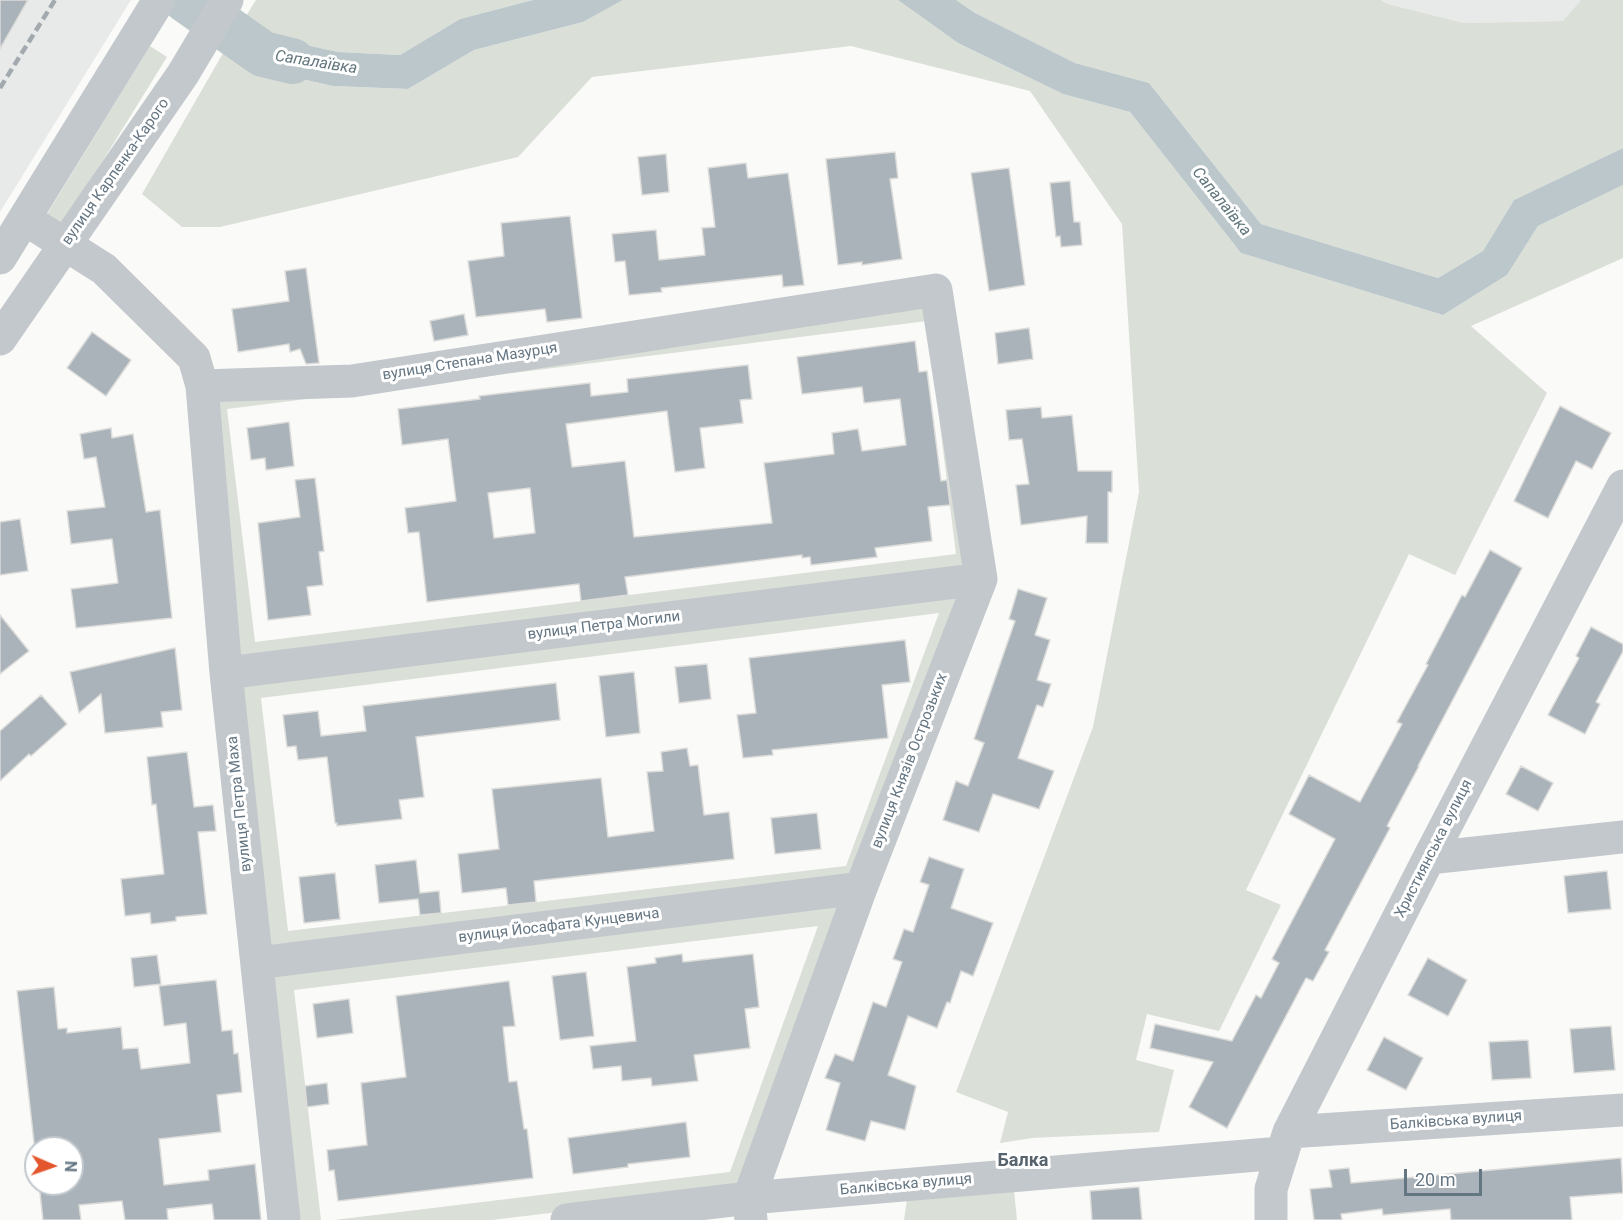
<!DOCTYPE html>
<html>
<head>
<meta charset="utf-8">
<style>
	body { margin:0 }
	#map { position:relative; width:1623px; height:1220px; overflow:hidden; background:#fafaf8; font-family:Roboto,sans-serif }
	canvas { display:block }
	.north { position:absolute; left:24px; top:1136px; width:60px; height:60px; box-sizing:border-box; background:#fff; border:2px solid #c1c8cd; border-radius:50%; rotate:92deg; font-size:16px; font-weight:700; line-height:24px; text-align:center; color:#657683 }
	.north::after { content:''; display:block; margin:auto; width:21px; height:27px; background:#e4572e; clip-path:polygon(50% 0,100% 100%,50% 72%,0 100%) }
	.scale { position:absolute; left:1404px; top:1169px; width:78px; height:27px; box-sizing:border-box; border:3px solid #657683; border-top:0; padding-left:8px; font-size:18px; line-height:21px; white-space:nowrap; color:#657683; -webkit-text-stroke:4px #fff; paint-order:stroke }
</style>
</head>
<body>
<div id="map">
<canvas width="1623" height="1220"></canvas>
<div class="north">N</div>
<div class="scale">20 m</div>
</div>
<script>
const ctx = document.querySelector('canvas').getContext('2d');
ctx.lineJoin = 'round';
function paint(path, color) { ctx.fillStyle = color; ctx.fill(path, 'evenodd'); }
const poly = rows => new Path2D(rows.map(r => 'M' + r).join(''));
function strokePath(path, color, width, dash) { ctx.strokeStyle = color; ctx.lineWidth = width; ctx.lineCap = dash ? 'butt' : 'round'; ctx.setLineDash(dash || []); ctx.stroke(path); }
function drawText(font, color, halo, rows, align = 'center') {
  ctx.font = font + ' Roboto,sans-serif'; ctx.lineWidth = 6; ctx.setLineDash([]); ctx.textBaseline = 'middle'; ctx.strokeStyle = halo; ctx.fillStyle = color; for (const [text, x, y, turn = 0] of rows) {
    ctx.save(); ctx.translate(x, y); ctx.rotate((+turn || 0) * Math.PI / 180); ctx.textAlign = isNaN(turn) ? turn : align; if (halo) ctx.strokeText(text, 0, 0); ctx.fillText(text, 0, 0); ctx.restore();
  }
}
const built = poly([
	[0,0,131,0,0,212],
	[1382,0,1581,0,1563,21,1464,23,1388,4]
]);
const green = poly([
	[256,0,533,0,460,19,400,55,338,52,270,37,244,19],
	[623,0,898,0,958,43,1063,94,1130,112,1241,253,1443,315,1507,275,1538,226,1623,185,1623,258,1471,326,1547,393,1455,575,1409,554,1246,890,1281,905,1219,1031,1147,1014,1136,1060,1174,1070,1159,1132,1032,1138,1000,1143,1008,1112,956,1092,1093,727,1139,492,1122,224,1030,91,851,46,592,77,518,157,220,227,182,227,142,194,226,48,256,69,333,86,408,89,474,50,583,22],
	[956,0,1381,0,1388,4,1464,23,1563,21,1581,0,1623,0,1623,148,1514,200,1483,251,1438,278,1261,224,1149,83,1075,63,975,13],
	[150,46,167,57,60,230,44,219],
	[927,302,969,571,234,663,212,396],
	[927,321,956,554,255,642,227,409],
	[966,590,853,880,265,953,236,681],
	[939,613,846,866,288,931,261,698],
	[846,899,740,1190,492,1220,334,1220,730,1172,818,926,294,990,321,1220,294,1220,267,971],
	[1014,1190,1017,1220,904,1220,907,1200]
]);
const water = poly([
	[533,0,623,0,583,22,474,50,408,89,333,86,256,69,226,48,244,19,270,37,338,52,400,55,460,19],
	[898,0,956,0,975,13,1075,63,1149,83,1261,224,1438,278,1483,251,1514,200,1623,148,1623,185,1538,226,1507,275,1443,315,1241,253,1130,112,1063,94,958,43]
]);
const river = poly([
	[186,0,263,54,292,61]
]);
const building = poly([
	[0,0,28,0,0,49,0,0],
	[895,152,898,178,890,179,902,259,862,265,862,262,838,265,826,159,895,152],
	[666,154,669,192,642,195,638,157,666,154],
	[746,163,748,178,788,173,804,285,783,287,782,275,661,288,662,292,629,295,625,261,615,262,612,234,656,230,659,260,705,255,702,228,715,227,708,168,746,163],
	[1009,168,1025,285,989,291,971,173,1009,168],
	[1070,181,1074,222,1080,222,1082,245,1061,247,1060,236,1056,237,1050,183,1070,181],
	[570,216,582,318,547,322,545,309,476,317,468,261,504,256,501,223,570,216],
	[306,268,319,363,306,364,300,349,290,352,289,344,238,352,232,309,289,301,285,271,306,268],
	[464,314,468,335,434,341,430,321,464,314],
	[1029,328,1033,359,998,364,995,333,1029,328],
	[92,332,131,360,106,396,67,368,92,332],
	[915,341,919,372,927,371,941,481,947,480,950,505,928,507,932,541,875,548,877,557,811,565,810,557,802,558,802,555,625,577,628,595,581,601,579,584,427,602,419,532,408,533,405,508,456,501,448,439,402,445,398,409,480,399,479,396,590,383,591,396,628,392,627,379,748,365,752,399,740,400,743,423,700,428,705,468,675,472,667,411,566,424,572,467,625,461,634,537,772,523,764,463,834,454,832,433,858,429,862,451,906,445,900,399,864,403,862,387,802,394,797,357,915,341],
	[530,488,535,533,494,538,488,493,530,488],
	[1560,406,1611,433,1592,469,1576,461,1548,518,1514,501,1560,406],
	[1041,407,1042,418,1072,415,1078,471,1112,471,1112,492,1108,492,1108,543,1086,543,1087,516,1021,525,1016,485,1029,484,1022,439,1009,440,1006,410,1041,407],
	[289,422,294,466,266,470,265,458,251,460,247,428,289,422],
	[111,428,112,438,133,434,146,512,160,510,172,618,76,628,71,589,118,583,112,539,71,544,67,511,105,507,96,457,84,459,80,434,111,428],
	[315,478,324,551,319,552,323,585,307,587,311,615,268,620,258,523,300,517,295,480,315,478],
	[20,519,28,571,0,575,0,522,20,519],
	[1490,550,1522,568,1418,766,1419,766,1387,826,1390,828,1325,950,1329,952,1313,981,1306,978,1227,1128,1189,1107,1213,1062,1150,1048,1155,1024,1232,1041,1256,995,1261,998,1279,963,1272,959,1335,839,1289,814,1309,775,1360,802,1402,724,1397,722,1428,665,1426,664,1462,595,1465,597,1490,550],
	[1018,589,1047,598,1035,635,1050,640,1037,680,1051,684,1043,707,1037,705,1018,758,1054,771,1039,809,993,794,979,832,943,820,956,781,968,786,984,743,974,739,1015,621,1009,619,1018,589],
	[0,615,29,651,0,674,0,615],
	[1591,627,1623,644,1623,651,1596,702,1600,704,1585,734,1548,715,1579,658,1576,656,1591,627],
	[905,640,910,682,882,685,888,738,772,750,773,755,743,758,737,715,756,713,749,658,905,640],
	[175,648,182,710,161,712,163,727,105,733,101,694,79,713,70,672,175,648],
	[707,664,711,699,679,703,675,667,707,664],
	[634,672,640,733,606,737,599,676,634,672],
	[556,683,560,720,416,737,424,797,399,800,402,819,337,826,337,823,335,823,327,757,298,760,296,746,287,747,283,715,318,711,321,736,366,731,363,706,556,683],
	[41,695,67,724,31,756,29,754,0,781,0,731,41,695],
	[687,748,690,766,698,765,704,815,729,812,734,859,534,881,536,902,508,905,506,888,462,893,458,854,499,849,492,789,601,778,608,837,654,831,647,772,663,771,661,752,687,748],
	[187,752,194,807,213,805,216,831,198,832,207,914,176,917,176,921,151,924,150,913,125,916,121,879,164,874,156,804,152,805,147,757,187,752],
	[1521,766,1553,783,1538,811,1506,794,1521,766],
	[817,813,821,849,775,854,771,818,817,813],
	[929,857,964,869,951,908,993,923,973,976,961,971,950,1003,947,1002,937,1028,908,1016,888,1075,916,1086,905,1130,871,1121,865,1141,826,1130,840,1083,825,1078,835,1054,853,1061,873,1002,886,1007,902,962,893,959,904,929,913,932,929,885,920,882,929,857],
	[416,860,420,893,439,891,441,913,420,915,418,899,379,903,375,865,416,860],
	[1607,871,1611,909,1568,913,1564,876,1607,871],
	[335,873,340,919,304,923,299,877,335,873],
	[682,954,683,962,753,954,759,1007,745,1009,750,1048,694,1055,698,1081,652,1086,651,1078,622,1081,621,1066,593,1069,590,1046,636,1041,627,967,656,963,655,958,682,954],
	[157,955,161,984,134,987,131,958,157,955],
	[1428,958,1467,980,1448,1016,1408,995,1428,958],
	[586,972,594,1036,560,1040,552,976,586,972],
	[216,980,222,1031,232,1030,234,1054,238,1053,242,1092,217,1095,221,1132,159,1139,164,1185,209,1180,208,1170,255,1164,261,1220,214,1220,212,1204,167,1209,168,1220,125,1220,122,1201,79,1205,81,1220,43,1220,39,1184,72,1184,72,1148,36,1148,36,1160,17,991,54,987,58,1029,67,1028,67,1033,121,1027,123,1049,138,1048,141,1069,190,1063,186,1023,164,1026,159,986,216,980],
	[509,981,515,1026,503,1027,509,1082,517,1081,524,1129,527,1129,533,1178,338,1201,334,1170,329,1171,327,1150,367,1145,361,1083,406,1077,396,996,509,981],
	[349,999,353,1033,317,1038,313,1004,349,999],
	[1611,1026,1615,1070,1574,1073,1570,1029,1611,1026],
	[1384,1037,1423,1058,1406,1090,1367,1070,1384,1037],
	[1528,1040,1531,1078,1492,1080,1489,1042,1528,1040],
	[327,1083,329,1104,307,1107,305,1086,327,1083],
	[686,1122,690,1157,628,1164,628,1167,573,1174,568,1138,686,1122],
	[1621,1158,1623,1193,1570,1197,1572,1220,1451,1220,1450,1209,1383,1215,1382,1209,1341,1214,1342,1220,1314,1220,1310,1189,1332,1187,1329,1170,1349,1168,1351,1183,1621,1158],
	[1139,1187,1142,1220,1092,1220,1090,1191,1139,1187]
]);
const minor = poly([
	[25,219,104,269,194,358,202,386,226,673,284,1220],
	[0,258,159,0],
	[0,339,183,74,227,0],
	[202,386,352,381,936,290,981,579,861,888,749,1198,751,1220],
	[226,673,981,579],
	[1429,858,1623,837],
	[257,963,861,888],
	[1289,1132,1623,1110],
	[567,1220,749,1198,1281,1153],
	[1271,1220,1271,1189,1289,1132,1429,858,1623,486]
]);
const rail = poly([
	[0,88,55,0]
]);
const streetNames = [
	["вулиця Карпенка-Карого",116,172,-55],
	["вулиця Степана Мазурця",470,362,-9],
	["вулиця Петра Могили",604,626,-7],
	["вулиця Князів Острозьких",910,761,-69],
	["вулиця Петра Маха",240,804,-96],
	["Християнська вулиця",1434,849,-63],
	["вулиця Йосафата Кунцевича",559,926,-7],
	["Балківська вулиця",1456,1121,-4],
	["Балківська вулиця",906,1185,-5]
];
const waterNames = [
	["Сапалаївка",316,63,9],
	["Сапалаївка",1221,202,51]
];
const quarterNames = [
	["Балка",1023,1161]
];
paint(built, '#e8e9e9');
paint(green, '#dadfd7');
paint(water, '#bbc7cb');
strokePath(river, '#bbc7cb', 46);
paint(building, '#aab3b9');
strokePath(building, '#dcdcda', 1.5);
strokePath(minor, '#c3c8cc', 33);
strokePath(rail, '#a2aab0', 4.5, [9, 4.5]);
drawText('15px', '#657683', '#fff', streetNames);
drawText('italic 16px', '#60757c', '#fff', waterNames);
drawText('bold 18px', '#57646e', '#fff', quarterNames);
</script>
</body>
</html>
